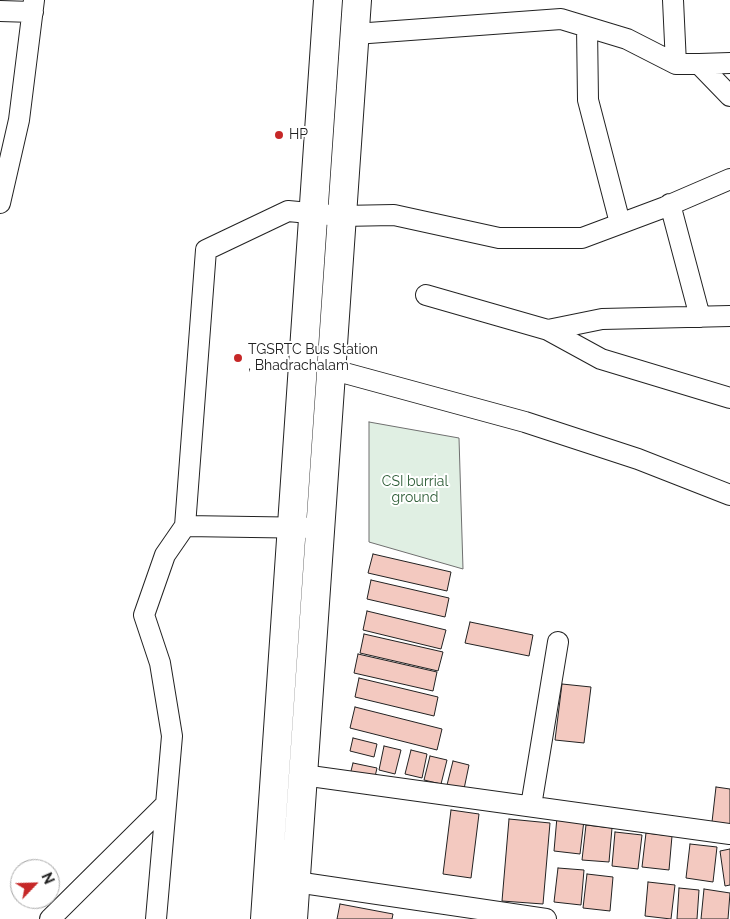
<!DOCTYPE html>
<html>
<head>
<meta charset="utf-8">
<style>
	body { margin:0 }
	#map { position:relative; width:730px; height:919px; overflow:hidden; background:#fff; font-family:Raleway,sans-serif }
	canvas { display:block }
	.north { position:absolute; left:10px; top:859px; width:50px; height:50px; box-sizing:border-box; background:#fff; border:1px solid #a7a7a7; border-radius:50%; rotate:66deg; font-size:14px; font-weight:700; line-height:20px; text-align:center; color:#222 }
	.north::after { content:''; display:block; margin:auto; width:18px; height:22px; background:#c62828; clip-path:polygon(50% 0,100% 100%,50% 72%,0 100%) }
</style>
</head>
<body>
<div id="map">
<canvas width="730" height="919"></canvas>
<div class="north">N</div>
</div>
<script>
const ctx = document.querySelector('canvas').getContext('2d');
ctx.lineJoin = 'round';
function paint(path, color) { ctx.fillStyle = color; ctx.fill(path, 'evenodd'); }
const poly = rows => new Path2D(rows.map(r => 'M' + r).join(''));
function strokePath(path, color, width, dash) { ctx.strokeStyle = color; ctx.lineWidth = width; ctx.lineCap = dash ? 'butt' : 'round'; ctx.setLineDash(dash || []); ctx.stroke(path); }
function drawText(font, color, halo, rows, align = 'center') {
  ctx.font = font + ' Raleway,sans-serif'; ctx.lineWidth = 4; ctx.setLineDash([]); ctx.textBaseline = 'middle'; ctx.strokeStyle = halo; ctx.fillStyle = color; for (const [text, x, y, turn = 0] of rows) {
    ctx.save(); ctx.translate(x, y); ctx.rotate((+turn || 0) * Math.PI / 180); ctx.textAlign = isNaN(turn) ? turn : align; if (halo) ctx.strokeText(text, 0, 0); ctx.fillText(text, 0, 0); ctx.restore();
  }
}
const green = poly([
	[369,422,459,438,463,569,369,542,369,422]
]);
const building = poly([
	[373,554,451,572,447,591,368,573,373,554],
	[371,580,449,598,445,617,367,599,371,580],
	[367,611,446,630,441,649,363,630,367,611],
	[470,622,533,635,529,656,465,643,470,622],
	[364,634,443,652,438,671,360,653,364,634],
	[358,654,437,672,433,691,354,673,358,654],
	[359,678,438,697,434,716,355,697,359,678],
	[562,684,591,687,584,743,555,740,562,684],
	[355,707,442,729,437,750,350,728,355,707],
	[353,738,377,744,374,757,350,751,353,738],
	[384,746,401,750,395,774,379,770,384,746],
	[411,750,427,754,422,778,405,774,411,750],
	[430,756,447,760,441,784,424,780,430,756],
	[453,761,469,765,464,789,447,785,453,761],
	[353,763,377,768,374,781,350,775,353,763],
	[716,787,730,789,730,824,712,822,716,787],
	[451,810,479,814,471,878,443,874,451,810],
	[557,817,584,820,580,854,554,851,557,817],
	[509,819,550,823,543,904,502,901,509,819],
	[586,825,612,828,609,862,582,860,586,825],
	[615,832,642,835,638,869,612,866,615,832],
	[646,833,672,836,669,870,642,867,646,833],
	[690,844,717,847,713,882,686,878,690,844],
	[730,849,730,885,725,886,720,851,730,849],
	[558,868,584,870,581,905,554,902,558,868],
	[587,874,613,877,610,911,583,908,587,874],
	[648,882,675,885,671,919,645,916,648,882],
	[679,888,699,890,697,919,677,919,679,888],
	[704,889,730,893,728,919,701,919,704,889],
	[340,904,393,914,392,919,337,919,340,904]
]);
const minor = poly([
	[673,0,676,64,699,64],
	[0,11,33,12],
	[587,27,588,100,620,223],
	[355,34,561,19,627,39,676,64],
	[730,63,699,64,730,96],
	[0,203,19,120,34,0],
	[670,204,700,317],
	[426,295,548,330,602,319,730,316],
	[548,330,601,359,730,398],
	[330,369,525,422,638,459,730,495],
	[319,528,185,526,206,250,288,211,341,216,394,215,499,238,582,238,665,207,730,179],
	[303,775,730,834],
	[531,806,558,642],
	[296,882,546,919],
	[50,919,166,804],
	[156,919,172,736,160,663,144,615,165,555,185,526]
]);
const highway = poly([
	[265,919,328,0],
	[293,919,357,0]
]);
const markers = [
	[279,135,5,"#c62828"],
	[238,358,5,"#c62828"]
];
const poiNames = [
	["HP",289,135],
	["TGSRTC Bus Station",248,350],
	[", Bhadrachalam",248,366]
];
const parkNames = [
	["CSI burrial",415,482],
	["ground",415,498]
];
paint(green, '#e0efe3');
strokePath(green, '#6f6f6f', 1);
paint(building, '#f3c9c0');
strokePath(building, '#222', 1);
strokePath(minor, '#222', 22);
strokePath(highway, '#222', 30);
strokePath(minor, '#fff', 20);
strokePath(highway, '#fff', 28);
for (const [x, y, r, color] of markers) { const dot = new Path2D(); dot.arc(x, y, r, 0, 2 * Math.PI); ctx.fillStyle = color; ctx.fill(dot); strokePath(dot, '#fff', 2); }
drawText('14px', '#222', '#fff', poiNames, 'left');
drawText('14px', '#2f5e38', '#fff', parkNames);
</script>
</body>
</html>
